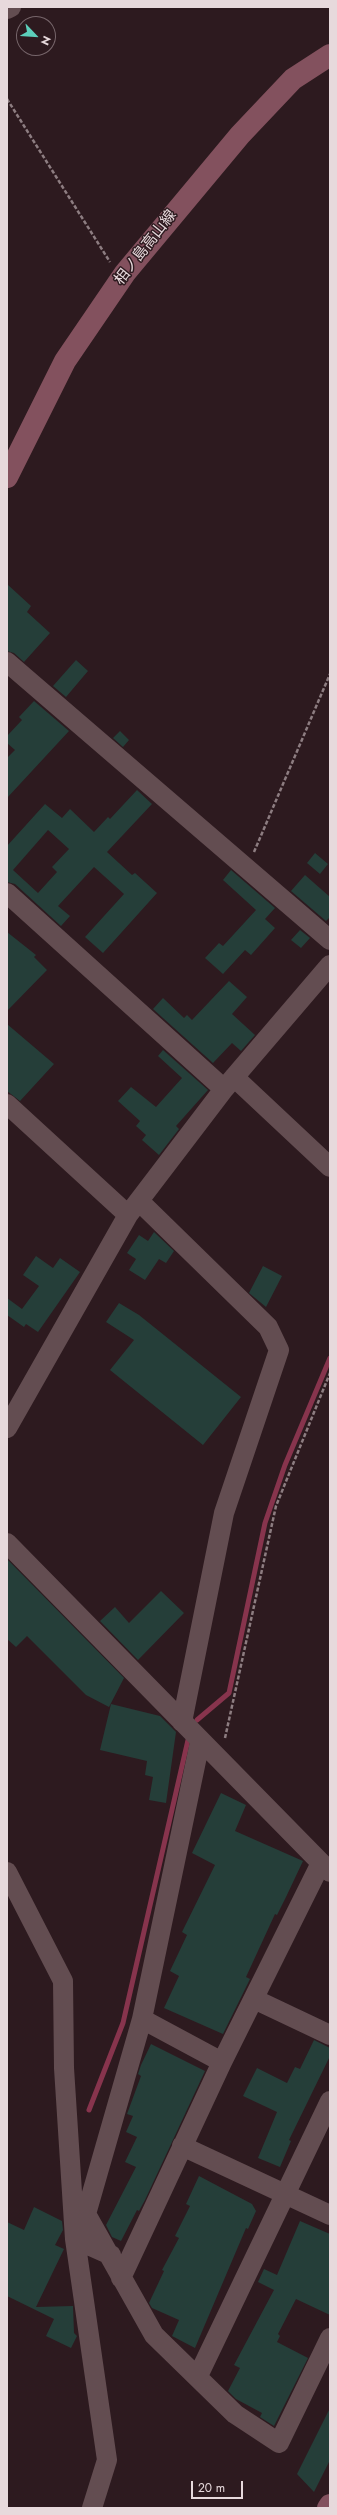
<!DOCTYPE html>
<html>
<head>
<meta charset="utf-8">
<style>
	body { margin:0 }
	#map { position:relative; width:337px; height:2515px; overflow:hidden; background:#2d1a1f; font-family:Jost,sans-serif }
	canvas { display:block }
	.frame { position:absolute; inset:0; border:8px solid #e7d9dc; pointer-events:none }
	.north { position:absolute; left:16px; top:16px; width:40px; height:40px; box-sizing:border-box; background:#2d1a1f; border:1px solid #77666b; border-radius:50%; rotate:115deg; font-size:11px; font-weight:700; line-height:16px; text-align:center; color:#e7d9dc }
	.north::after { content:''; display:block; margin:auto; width:14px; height:18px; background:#5cceba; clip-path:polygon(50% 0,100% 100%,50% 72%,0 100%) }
	.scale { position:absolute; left:191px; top:2481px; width:52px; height:18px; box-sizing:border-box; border:2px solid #e7d9dc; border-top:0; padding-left:5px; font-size:12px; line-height:14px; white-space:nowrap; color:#e7d9dc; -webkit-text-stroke:3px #2d1a1f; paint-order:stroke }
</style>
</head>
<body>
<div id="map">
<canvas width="337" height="2515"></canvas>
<div class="frame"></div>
<div class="north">N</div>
<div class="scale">20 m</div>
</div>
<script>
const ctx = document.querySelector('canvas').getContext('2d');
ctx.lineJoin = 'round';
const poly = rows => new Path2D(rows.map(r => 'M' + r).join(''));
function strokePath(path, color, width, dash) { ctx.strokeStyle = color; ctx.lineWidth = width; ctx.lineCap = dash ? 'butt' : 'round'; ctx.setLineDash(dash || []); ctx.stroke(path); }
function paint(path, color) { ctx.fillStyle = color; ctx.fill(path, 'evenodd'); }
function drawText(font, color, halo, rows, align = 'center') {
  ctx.font = font + ' Jost,"Noto Sans JP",sans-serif'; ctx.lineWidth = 3; ctx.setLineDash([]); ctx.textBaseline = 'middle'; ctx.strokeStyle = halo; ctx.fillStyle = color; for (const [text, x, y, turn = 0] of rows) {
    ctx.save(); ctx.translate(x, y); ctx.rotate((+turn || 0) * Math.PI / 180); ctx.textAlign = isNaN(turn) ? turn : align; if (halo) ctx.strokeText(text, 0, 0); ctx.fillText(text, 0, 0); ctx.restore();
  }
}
const stream = poly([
	[197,1720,229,1693,265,1523,285,1465,330,1358],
	[89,2110,123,2023,188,1740]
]);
const building = poly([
	[7,584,31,606,27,612,50,633,24,662,14,653,7,651],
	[76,660,88,671,66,697,53,686],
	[34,701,69,731,7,798,7,758,15,750,7,743,7,736,22,720,19,717],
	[120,731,129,740,123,747,113,738],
	[137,790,152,804,107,852,132,875,135,873,157,893,103,953,85,937,124,894,94,867,58,906,70,916,61,926,15,884,7,882,7,846,45,804,62,818,70,809,94,832,108,817,110,819],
	[48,830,69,849,52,867,57,872,38,893,13,870],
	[315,853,328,864,320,874,307,863],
	[231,870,275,908,265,919,275,928,251,955,245,950,223,974,205,958,219,943,223,946,256,910,223,880],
	[305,875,330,897,330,917,326,921,291,891],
	[300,930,310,938,301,948,291,940],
	[7,932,36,955,34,957,47,970,7,1011],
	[229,981,247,997,232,1014,255,1035,241,1051,232,1043,213,1063,153,1009,163,998,184,1018,187,1015,192,1020],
	[7,1024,54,1064,20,1101,7,1091],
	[163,1050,208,1090,176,1126,179,1129,159,1155,142,1140,146,1135,136,1126,140,1121,118,1101,131,1087,156,1107,182,1078,158,1056],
	[154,1232,174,1251,166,1263,159,1259,145,1280,129,1270,136,1259,127,1253,139,1235,148,1241],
	[36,1256,53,1268,60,1258,80,1272,38,1332,26,1324,24,1327,7,1315,7,1298,22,1309,39,1286,23,1275],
	[263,1266,282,1276,266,1307,249,1293],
	[119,1303,139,1315,241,1397,203,1445,110,1370,134,1340,106,1322],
	[7,1559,124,1678,109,1707,86,1695,27,1636,16,1647,7,1639],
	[161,1591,184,1613,138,1660,100,1621,115,1607,129,1623],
	[111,1704,160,1716,176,1732,166,1803,149,1800,153,1777,145,1775,147,1761,100,1750],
	[221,1793,246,1805,235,1831,303,1861,286,1897,277,1915,275,1914,246,1977,250,1979,223,2034,164,2008,179,1976,170,1971,187,1935,182,1932,215,1865,192,1853],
	[314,2040,330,2048,330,2056,289,2140,291,2141,280,2167,258,2158,277,2112,243,2096,257,2068,287,2083,295,2067,300,2069],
	[151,2044,205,2071,145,2200,139,2211,137,2210,121,2241,112,2237,106,2225,136,2167,125,2162,137,2137,126,2132,133,2116,127,2114,141,2076,138,2074,141,2065],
	[199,2176,252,2204,256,2211,248,2229,246,2228,195,2348,172,2336,179,2320,152,2308,149,2303,164,2271,162,2270,179,2238,175,2236,190,2206,186,2204],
	[34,2207,62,2221,63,2230,55,2245,64,2249,36,2307,73,2306,74,2333,77,2336,71,2348,46,2336,54,2319,7,2296,7,2222,24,2230],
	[300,2221,330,2234,330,2315,296,2299,278,2334,280,2336,277,2342,308,2358,274,2426,260,2417,262,2413,236,2399,228,2391,240,2368,234,2365,274,2290,258,2282,264,2269,277,2275],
	[330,2408,330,2460,314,2492,297,2474]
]);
const path = poly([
	[7,99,110,262],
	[254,852,330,674],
	[225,1738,276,1506,330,1373]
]);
const street = poly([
	[7,9,11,7],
	[7,662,330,940],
	[7,893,224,1089],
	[234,1077,330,1167],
	[7,1104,128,1215],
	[139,1201,268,1327,279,1350,224,1513,182,1722],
	[7,1428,128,1215,224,1089,330,965],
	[7,1543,330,1872],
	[200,1742,142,2019,86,2214,154,2335,235,2414,279,2443,330,2338],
	[7,1872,63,1981,64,2068,75,2239,111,2255],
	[254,1999,330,2035],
	[142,2019,222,2062],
	[182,2146,330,2215],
	[75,2239,107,2460,92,2508],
	[121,2278,222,2062,321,1863],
	[198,2376,330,2101]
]);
const secondary = poly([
	[7,477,65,361,125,273,240,135,293,79,330,55],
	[328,2508,330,2505]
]);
const streetNames = [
	["相ノ島高山線",146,248,-52]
];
strokePath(stream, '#87344d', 5);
paint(building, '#253e39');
strokePath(path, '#8d7d81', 2.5, [4, 2]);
strokePath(street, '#634d51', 20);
strokePath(secondary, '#83515e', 22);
drawText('15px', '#e7d9dc', '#2d1a1f', streetNames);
</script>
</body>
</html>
